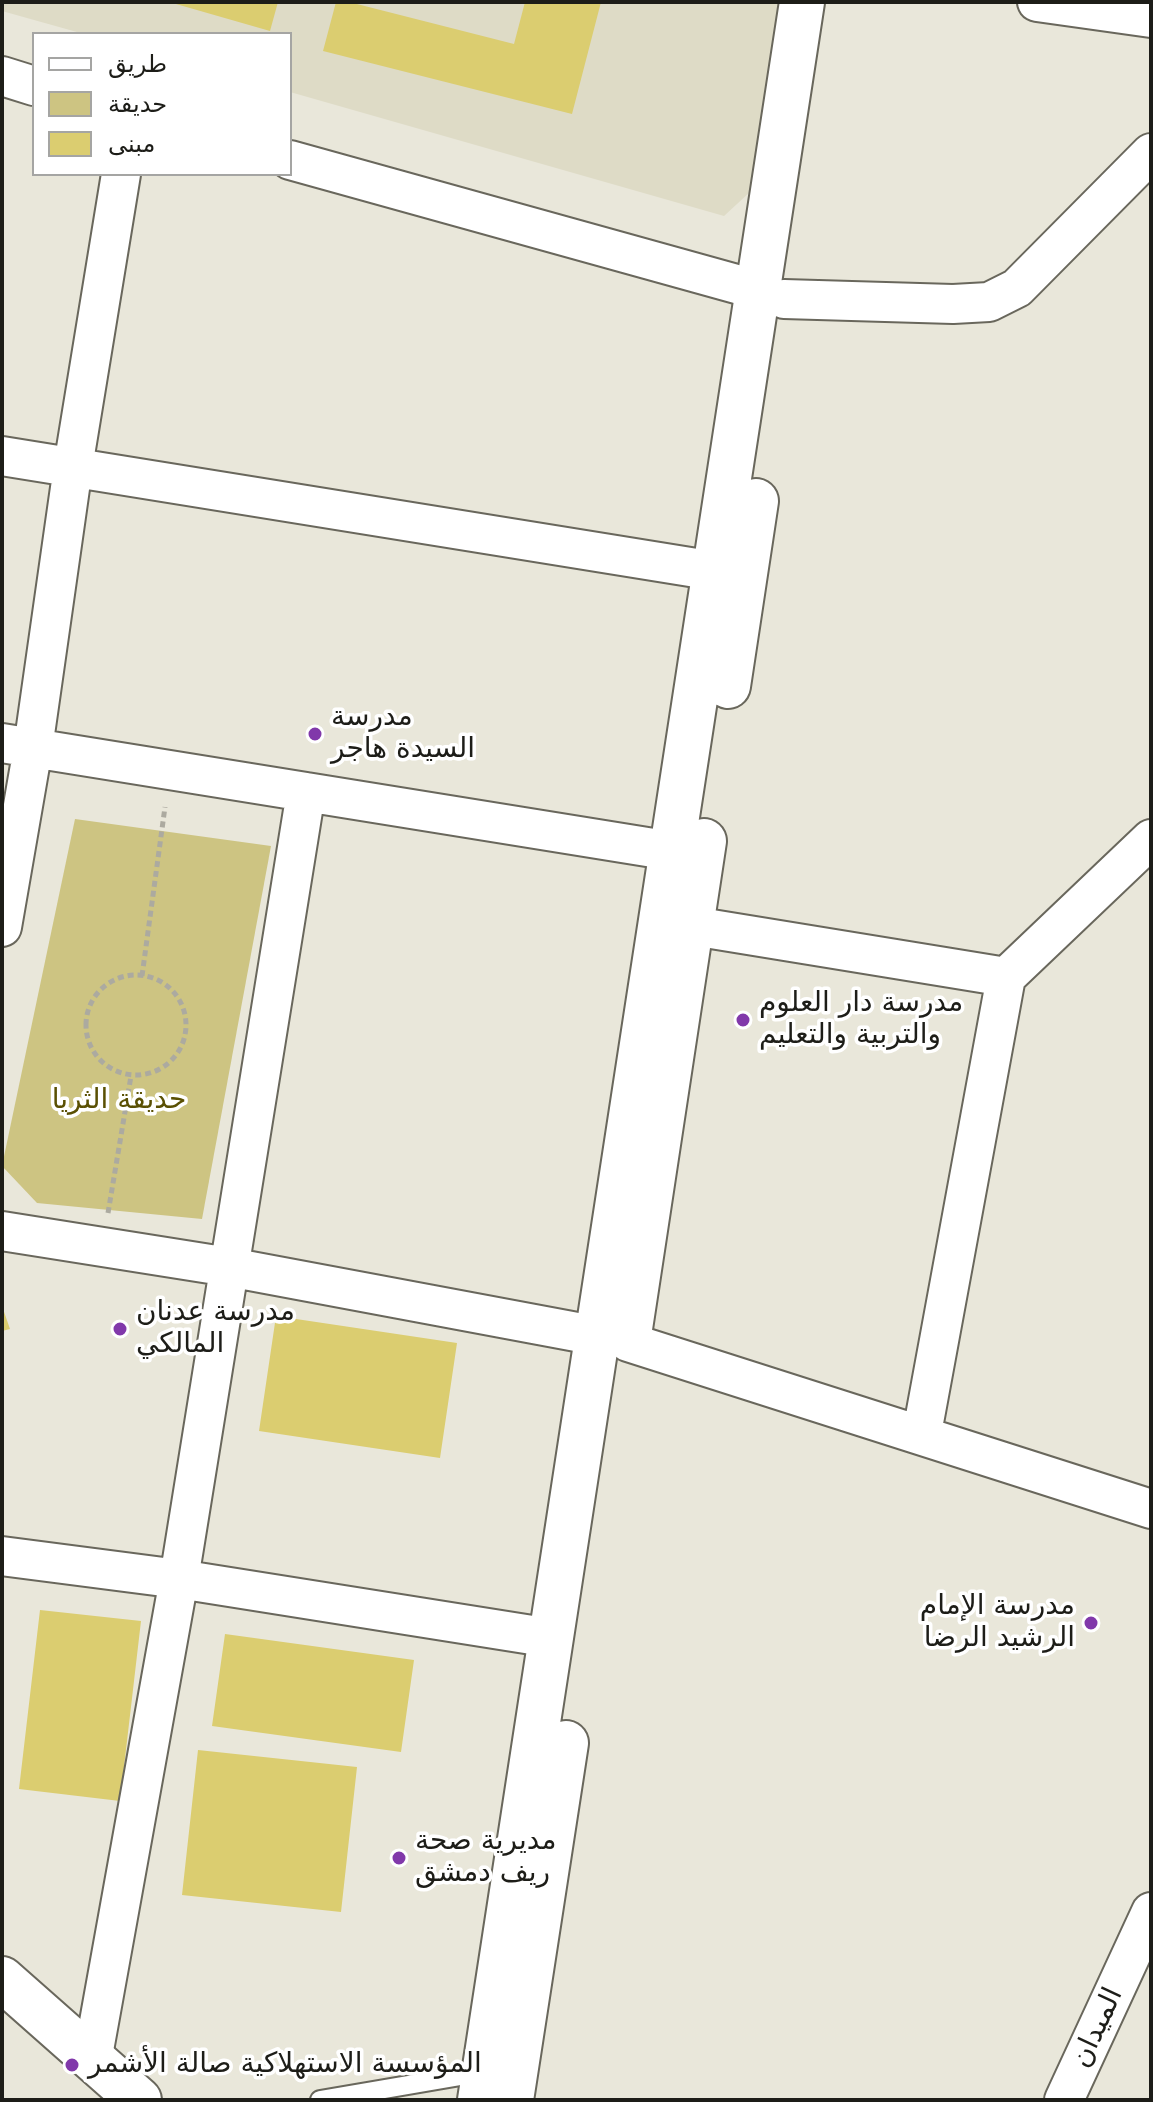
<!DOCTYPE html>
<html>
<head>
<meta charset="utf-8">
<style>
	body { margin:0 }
	#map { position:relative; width:1153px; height:2102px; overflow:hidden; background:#e9e7da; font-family:"DejaVu Sans",Cairo,sans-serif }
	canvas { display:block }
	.frame { position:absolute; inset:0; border:4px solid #1d1d18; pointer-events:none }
	.legend { position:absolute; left:32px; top:32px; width:260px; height:144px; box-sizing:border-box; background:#fff; border:2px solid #a5a5a3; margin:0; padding:10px 14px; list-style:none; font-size:24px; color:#1d1d18 }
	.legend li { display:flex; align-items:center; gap:16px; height:40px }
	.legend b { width:40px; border:2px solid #a5a5a3 }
</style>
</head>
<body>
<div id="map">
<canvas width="1153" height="2102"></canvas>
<div class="frame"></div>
<ul class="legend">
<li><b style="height:10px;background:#fff"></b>طريق</li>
<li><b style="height:22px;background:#cdc482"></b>حديقة</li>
<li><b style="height:22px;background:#dbcd70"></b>مبنى</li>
</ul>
</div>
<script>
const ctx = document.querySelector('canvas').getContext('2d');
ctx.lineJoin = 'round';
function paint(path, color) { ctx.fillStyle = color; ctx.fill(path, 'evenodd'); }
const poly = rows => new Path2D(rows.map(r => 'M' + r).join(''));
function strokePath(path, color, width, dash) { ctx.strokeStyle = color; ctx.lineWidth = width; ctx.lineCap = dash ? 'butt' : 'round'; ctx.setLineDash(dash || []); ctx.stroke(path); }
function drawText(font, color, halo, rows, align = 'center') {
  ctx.font = font + ' "DejaVu Sans",Cairo,sans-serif'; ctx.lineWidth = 7; ctx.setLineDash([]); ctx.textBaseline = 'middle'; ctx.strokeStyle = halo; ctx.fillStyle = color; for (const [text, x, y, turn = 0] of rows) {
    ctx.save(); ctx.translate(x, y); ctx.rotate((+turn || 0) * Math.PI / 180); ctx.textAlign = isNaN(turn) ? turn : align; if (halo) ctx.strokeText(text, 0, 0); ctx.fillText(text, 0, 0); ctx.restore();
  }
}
const built = poly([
	[2,2,787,2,763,180,724,216,290,92,290,34,84,34,2,11]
]);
const green = poly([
	[75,819,271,846,202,1219,37,1203,2,1166]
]);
const building = poly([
	[169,2,278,2,270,31],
	[336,2,349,2,514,44,525,2,601,2,572,114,323,51],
	[2,1306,10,1329,2,1331],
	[276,1316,457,1343,440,1458,259,1431],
	[40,1610,141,1621,120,1801,19,1789],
	[225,1634,414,1660,401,1752,212,1726],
	[198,1750,357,1767,341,1912,182,1895]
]);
const path = poly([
	'86 1025a50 50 0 1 1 100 0a50 50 0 1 1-100 0Z',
	[142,976,165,807],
	[108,1213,131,1076]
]);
const service = poly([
	[320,2100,484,2072]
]);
const minor = poly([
	[1037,2,1151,18],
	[2,76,34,86],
	[290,160,758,290],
	[784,299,953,304,989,302,1017,288,1151,153],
	[2,456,715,571],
	[2,743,672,851],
	[693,926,1006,977,922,1433],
	[2,927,33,748,73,467,121,174],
	[1006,977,1151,839],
	[2,1231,229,1267,598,1336],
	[628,1342,1151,1509],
	[2,1556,179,1579,551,1638],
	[92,2061,179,1579,306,792],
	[1064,2100,1151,1912]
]);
const tertiary = poly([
	[2,1979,139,2100]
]);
const primary = poly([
	[728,686,756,501],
	[629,1335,704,841],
	[480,2100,802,2],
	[511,2100,566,1743]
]);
const markers = [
	[315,734,8,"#8138aa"],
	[743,1020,8,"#8138aa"],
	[120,1329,8,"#8138aa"],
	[1091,1623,8,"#8138aa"],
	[399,1858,8,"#8138aa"],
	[72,2065,8,"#8138aa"]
];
const poiNames = [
	["مدرسة",331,718],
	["السيدة هاجر",331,750],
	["مدرسة دار العلوم",759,1004],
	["والتربية والتعليم",759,1036],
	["مدرسة عدنان",136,1313],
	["المالكي",136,1345],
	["مدرسة الإمام",1075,1607,"right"],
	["الرشيد الرضا",1075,1639,"right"],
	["مديرية صحة",415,1842],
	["ريف دمشق",415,1874],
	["المؤسسة الاستهلاكية صالة الأشمر",88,2065]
];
const parkNames = [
	["حديقة الثريا",119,1101]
];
const streetNames = [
	["الميدان",1098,2028,-65]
];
paint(built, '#dedbc6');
paint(green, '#cdc482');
paint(building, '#dbcd70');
strokePath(service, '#69675c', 22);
strokePath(minor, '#69675c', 42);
strokePath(tertiary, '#69675c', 48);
strokePath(primary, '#69675c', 48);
strokePath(path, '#acaaa0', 5, [6, 4]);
strokePath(service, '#fff', 18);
strokePath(minor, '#fff', 38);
strokePath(tertiary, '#fff', 44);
strokePath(primary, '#fff', 44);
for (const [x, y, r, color] of markers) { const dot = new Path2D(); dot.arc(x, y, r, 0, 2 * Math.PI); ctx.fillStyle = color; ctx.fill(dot); strokePath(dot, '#fff', 3); }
drawText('28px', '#1d1d18', '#fff', poiNames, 'left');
drawText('28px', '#5a5003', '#fff', parkNames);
drawText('28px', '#1d1d18', '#fff', streetNames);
</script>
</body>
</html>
